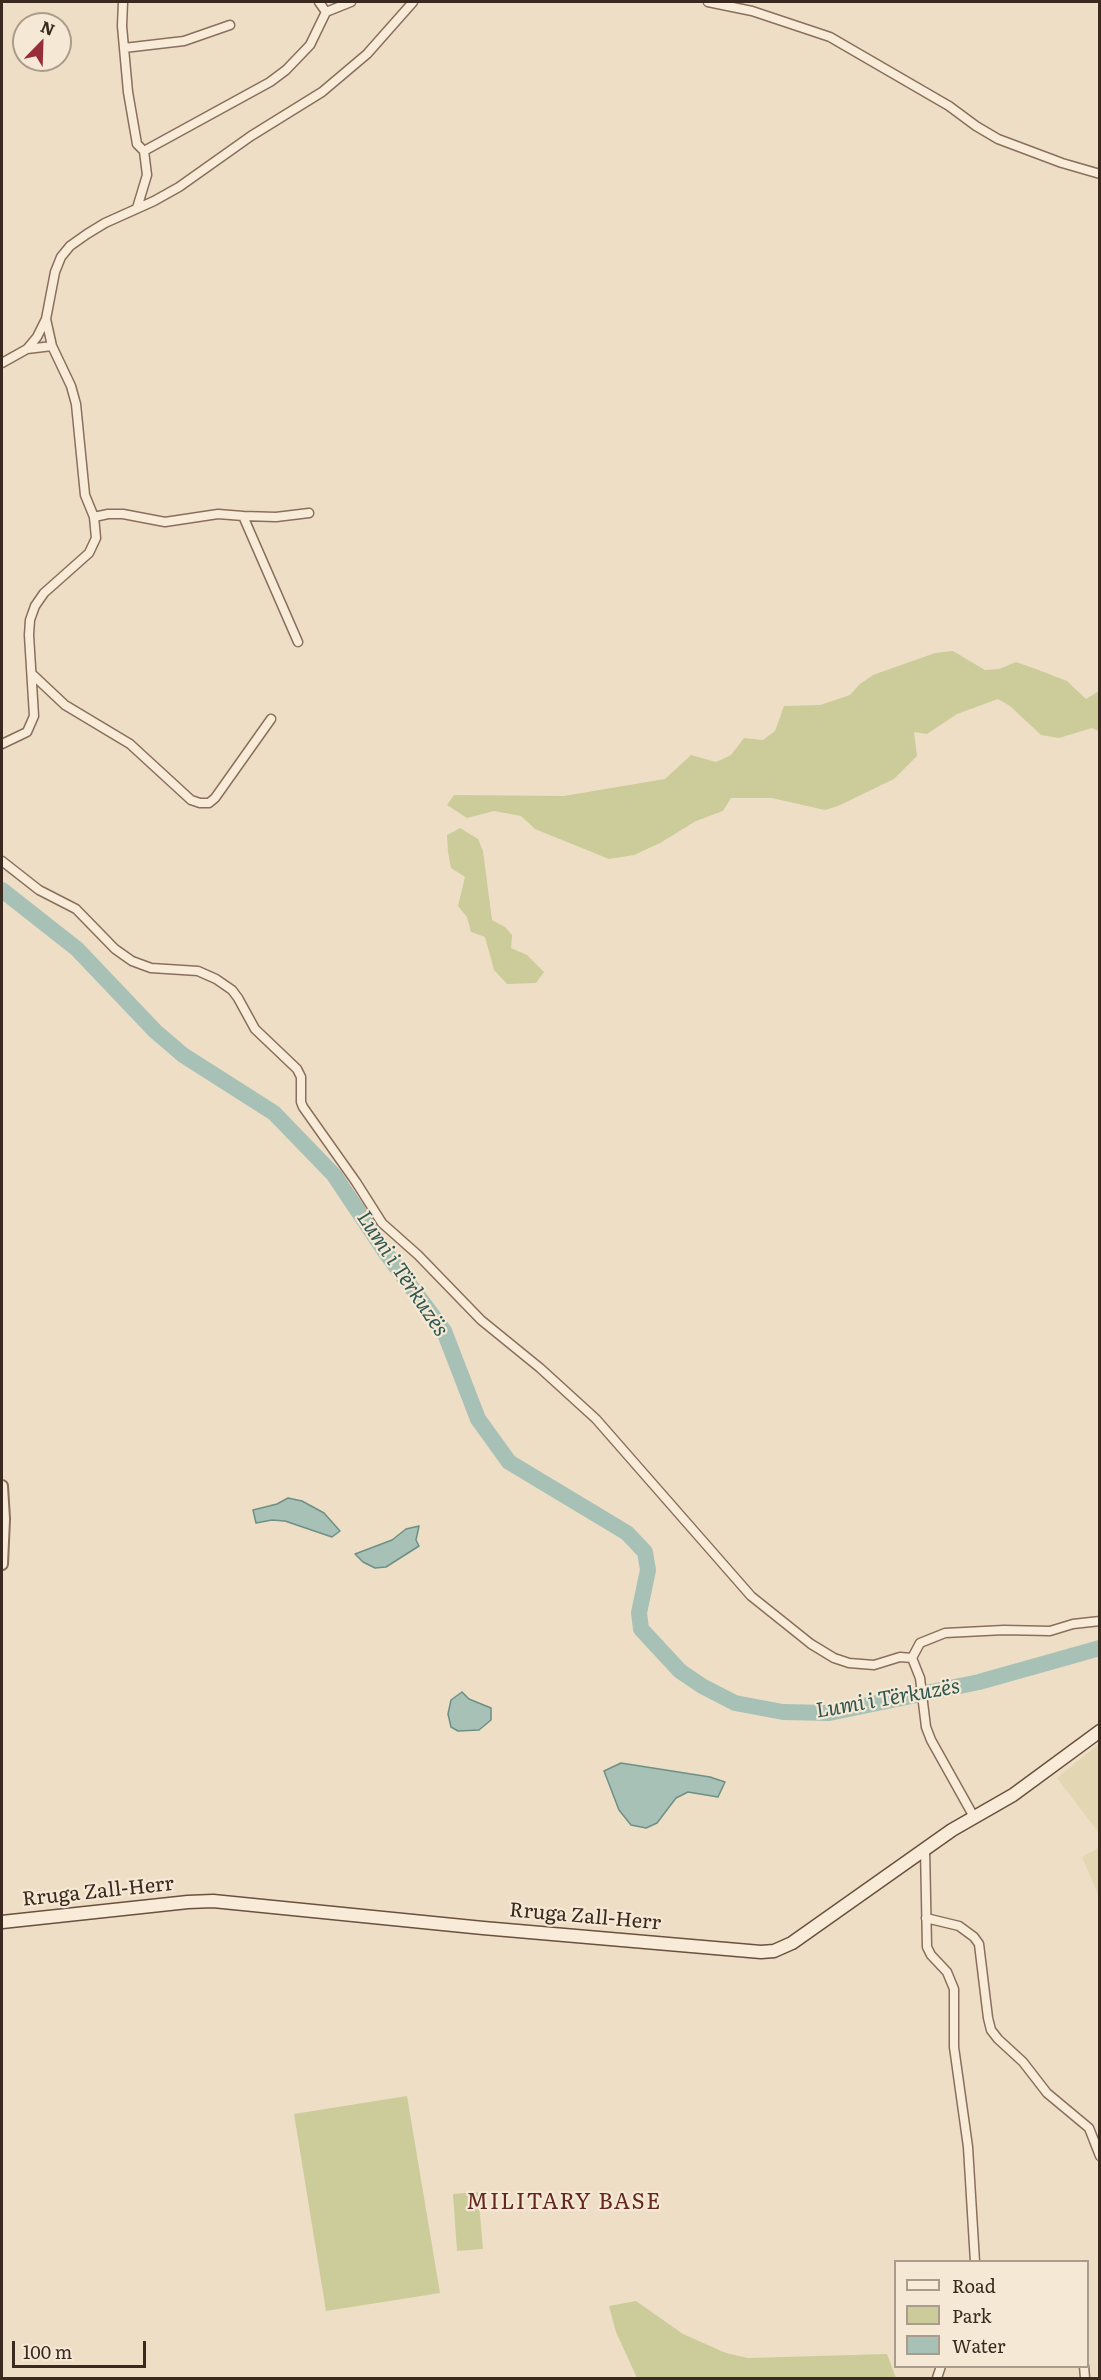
<!DOCTYPE html>
<html>
<head>
<meta charset="utf-8">
<style>
	body { margin:0 }
	#map { position:relative; width:1101px; height:2380px; overflow:hidden; background:#eedec6; font-family:Literata,serif }
	canvas { display:block }
	.frame { position:absolute; inset:0; border:3px solid #39291f; pointer-events:none }
	.legend { position:absolute; left:894px; top:2260px; width:195px; height:108px; box-sizing:border-box; background:#f5e9d5; border:2px solid #aa9c8c; margin:0; padding:8px 10px; list-style:none; font-size:18px; color:#39291f }
	.legend li { display:flex; align-items:center; gap:12px; height:30px }
	.legend b { width:30px; border:2px solid #aa9c8c }
	.north { position:absolute; left:12px; top:12px; width:60px; height:60px; box-sizing:border-box; background:#f5e9d5; border:2px solid #aa9c8c; border-radius:50%; rotate:23deg; font-size:16px; font-weight:700; line-height:24px; text-align:center; color:#39291f }
	.north::after { content:''; display:block; margin:auto; width:21px; height:27px; background:#972d38; clip-path:polygon(50% 0,100% 100%,50% 72%,0 100%) }
	.scale { position:absolute; left:12px; top:2341px; width:134px; height:27px; box-sizing:border-box; border:3px solid #39291f; border-top:0; padding-left:8px; font-size:18px; line-height:21px; white-space:nowrap; color:#39291f; -webkit-text-stroke:4px #f5e9d5; paint-order:stroke }
</style>
</head>
<body>
<div id="map">
<canvas width="1101" height="2380"></canvas>
<div class="frame"></div>
<ul class="legend">
<li><b style="height:8px;background:#f8ecd9"></b>Road</li>
<li><b style="height:16px;background:#cbcc99"></b>Park</li>
<li><b style="height:16px;background:#a7c1b7"></b>Water</li>
</ul>
<div class="north">N</div>
<div class="scale">100 m</div>
</div>
<script>
const ctx = document.querySelector('canvas').getContext('2d');
ctx.lineJoin = 'round';
function paint(path, color) { ctx.fillStyle = color; ctx.fill(path, 'evenodd'); }
const poly = rows => new Path2D(rows.map(r => 'M' + r).join(''));
function strokePath(path, color, width, dash) { ctx.strokeStyle = color; ctx.lineWidth = width; ctx.lineCap = dash ? 'butt' : 'round'; ctx.setLineDash(dash || []); ctx.stroke(path); }
function drawText(font, color, halo, rows, align = 'center') {
  ctx.font = font + ' Literata,serif'; ctx.lineWidth = 4.5; ctx.setLineDash([]); ctx.textBaseline = 'middle'; ctx.strokeStyle = halo; ctx.fillStyle = color; for (const [text, x, y, turn = 0] of rows) {
    ctx.save(); ctx.translate(x, y); ctx.rotate((+turn || 0) * Math.PI / 180); ctx.textAlign = isNaN(turn) ? turn : align; if (halo) ctx.strokeText(text, 0, 0); ctx.fillText(text, 0, 0); ctx.restore();
  }
}
const farmland = poly([
	[1099,1744,1099,1833,1057,1778],
	[1099,1848,1099,1896,1082,1857]
]);
const green = poly([
	[953,651,985,670,999,669,1016,662,1036,669,1067,681,1086,699,1099,691,1099,731,1092,728,1059,738,1041,735,1010,706,998,699,957,714,927,734,914,732,917,756,894,779,838,806,825,810,772,798,731,798,723,811,696,821,660,843,634,855,609,859,535,829,521,816,494,811,467,818,447,805,454,795,564,796,665,779,691,755,716,762,731,755,744,738,763,740,775,731,784,706,820,705,850,695,860,684,873,675,935,653],
	[460,828,478,839,483,851,492,920,505,927,512,935,511,948,527,955,544,972,536,983,507,984,494,970,485,937,471,932,467,917,458,906,465,877,451,868,448,852,447,835],
	[407,2096,440,2293,326,2311,294,2114],
	[478,2192,483,2249,457,2251,453,2194],
	[636,2301,683,2334,726,2353,748,2358,887,2354,896,2378,637,2378,616,2332,609,2306]
]);
const water = poly([
	[288,1498,302,1501,324,1513,340,1531,332,1537,285,1521,272,1520,256,1523,253,1510,277,1504,288,1498],
	[419,1526,416,1540,419,1546,386,1567,375,1568,363,1562,355,1554,392,1540,406,1529,419,1526],
	[462,1692,469,1699,491,1708,491,1720,479,1730,458,1731,451,1727,448,1714,451,1700,462,1692],
	[621,1763,710,1777,725,1782,718,1797,688,1792,676,1798,657,1823,646,1828,631,1825,619,1810,604,1771,621,1763]
]);
const river = poly([
	[2,890,77,949,155,1031,183,1055,274,1113,334,1175,386,1253,444,1331,478,1419,509,1462,627,1533,645,1552,648,1570,639,1613,641,1629,680,1671,702,1686,735,1703,783,1712,829,1713,979,1682,1100,1648]
]);
const minor = poly([
	[123,2,122,26,128,92,137,144,144,151],
	[319,2,326,12],
	[708,2,752,11,830,37,949,106,976,126,998,139,1062,163,1100,174],
	[124,48,184,41,230,25],
	[137,208,147,175,144,151,270,82,286,70,310,45,326,12,351,2],
	[27,349,52,346],
	[2,363,27,349,37,337,46,319],
	[243,516,276,517,309,513],
	[94,517,108,514,123,514,165,522,218,514,243,516,298,642],
	[32,674,65,705,130,744,191,800,200,803,209,803,215,798,271,719],
	[2,744,27,732,34,716,29,635,30,620,35,606,44,593,89,553,96,538,94,517,85,495,76,404,71,386,52,346,46,319,55,272,61,257,70,246,87,234,105,223,154,201,179,187,251,136,322,92,367,54,413,2],
	[2,861,39,890,76,909,115,949,132,961,151,968,198,971,216,979,232,990,238,998,255,1029,297,1069,301,1077,301,1102,303,1107,356,1182,382,1223,418,1255,481,1320,540,1368,596,1419,751,1596,811,1644,834,1658,849,1663,874,1665,900,1657,912,1658],
	[912,1658,920,1643,945,1633,1004,1630,1050,1631,1073,1624,1100,1621],
	[912,1658,920,1678,926,1727,931,1740,974,1817],
	[925,1848,927,1947,931,1955,947,1972,954,1989,954,2047,968,2147,975,2262],
	[926,1918,959,1926,974,1937,979,1944,988,2018,991,2030,998,2039,1023,2062,1047,2093,1089,2128,1100,2156],
	[1084,2366,1085,2378],
	[937,2378,941,2366]
]);
const tertiary = poly([
	[2,1486,4,1519,2,1564]
]);
const secondary = poly([
	[2,1922,188,1902,213,1901,483,1928,761,1952,774,1951,792,1943,952,1830,1013,1795,1100,1731]
]);
const streetNames = [
	["Rruga Zall-Herr",98,1892,-6],
	["Rruga Zall-Herr",585,1917,5]
];
const waterNames = [
	["Lumi i Tërkuzës",402,1274,56],
	["Lumi i Tërkuzës",888,1699,-10]
];
const quarterNames = [
	["MILITARY BASE",564,2203]
];
paint(farmland, '#e3d6b3');
paint(green, '#cbcc99');
paint(water, '#a7c1b7');
strokePath(water, '#6e9084', 1.5);
strokePath(river, '#a7c1b7', 16);
strokePath(minor, '#896f5c', 11);
strokePath(tertiary, '#896f5c', 14);
strokePath(secondary, '#6a503f', 15);
strokePath(minor, '#f8ecd9', 8);
strokePath(tertiary, '#f8ecd9', 10);
strokePath(secondary, '#f8ecd9', 12);
drawText('20px', '#39291f', '#f5e9d5', streetNames);
drawText('italic 21px', '#2f5852', '#f5e9d5', waterNames);
ctx.letterSpacing = '1.5px';
drawText('22px', '#65271f', '#f5e9d5', quarterNames);
ctx.letterSpacing = '0px';
</script>
</body>
</html>
